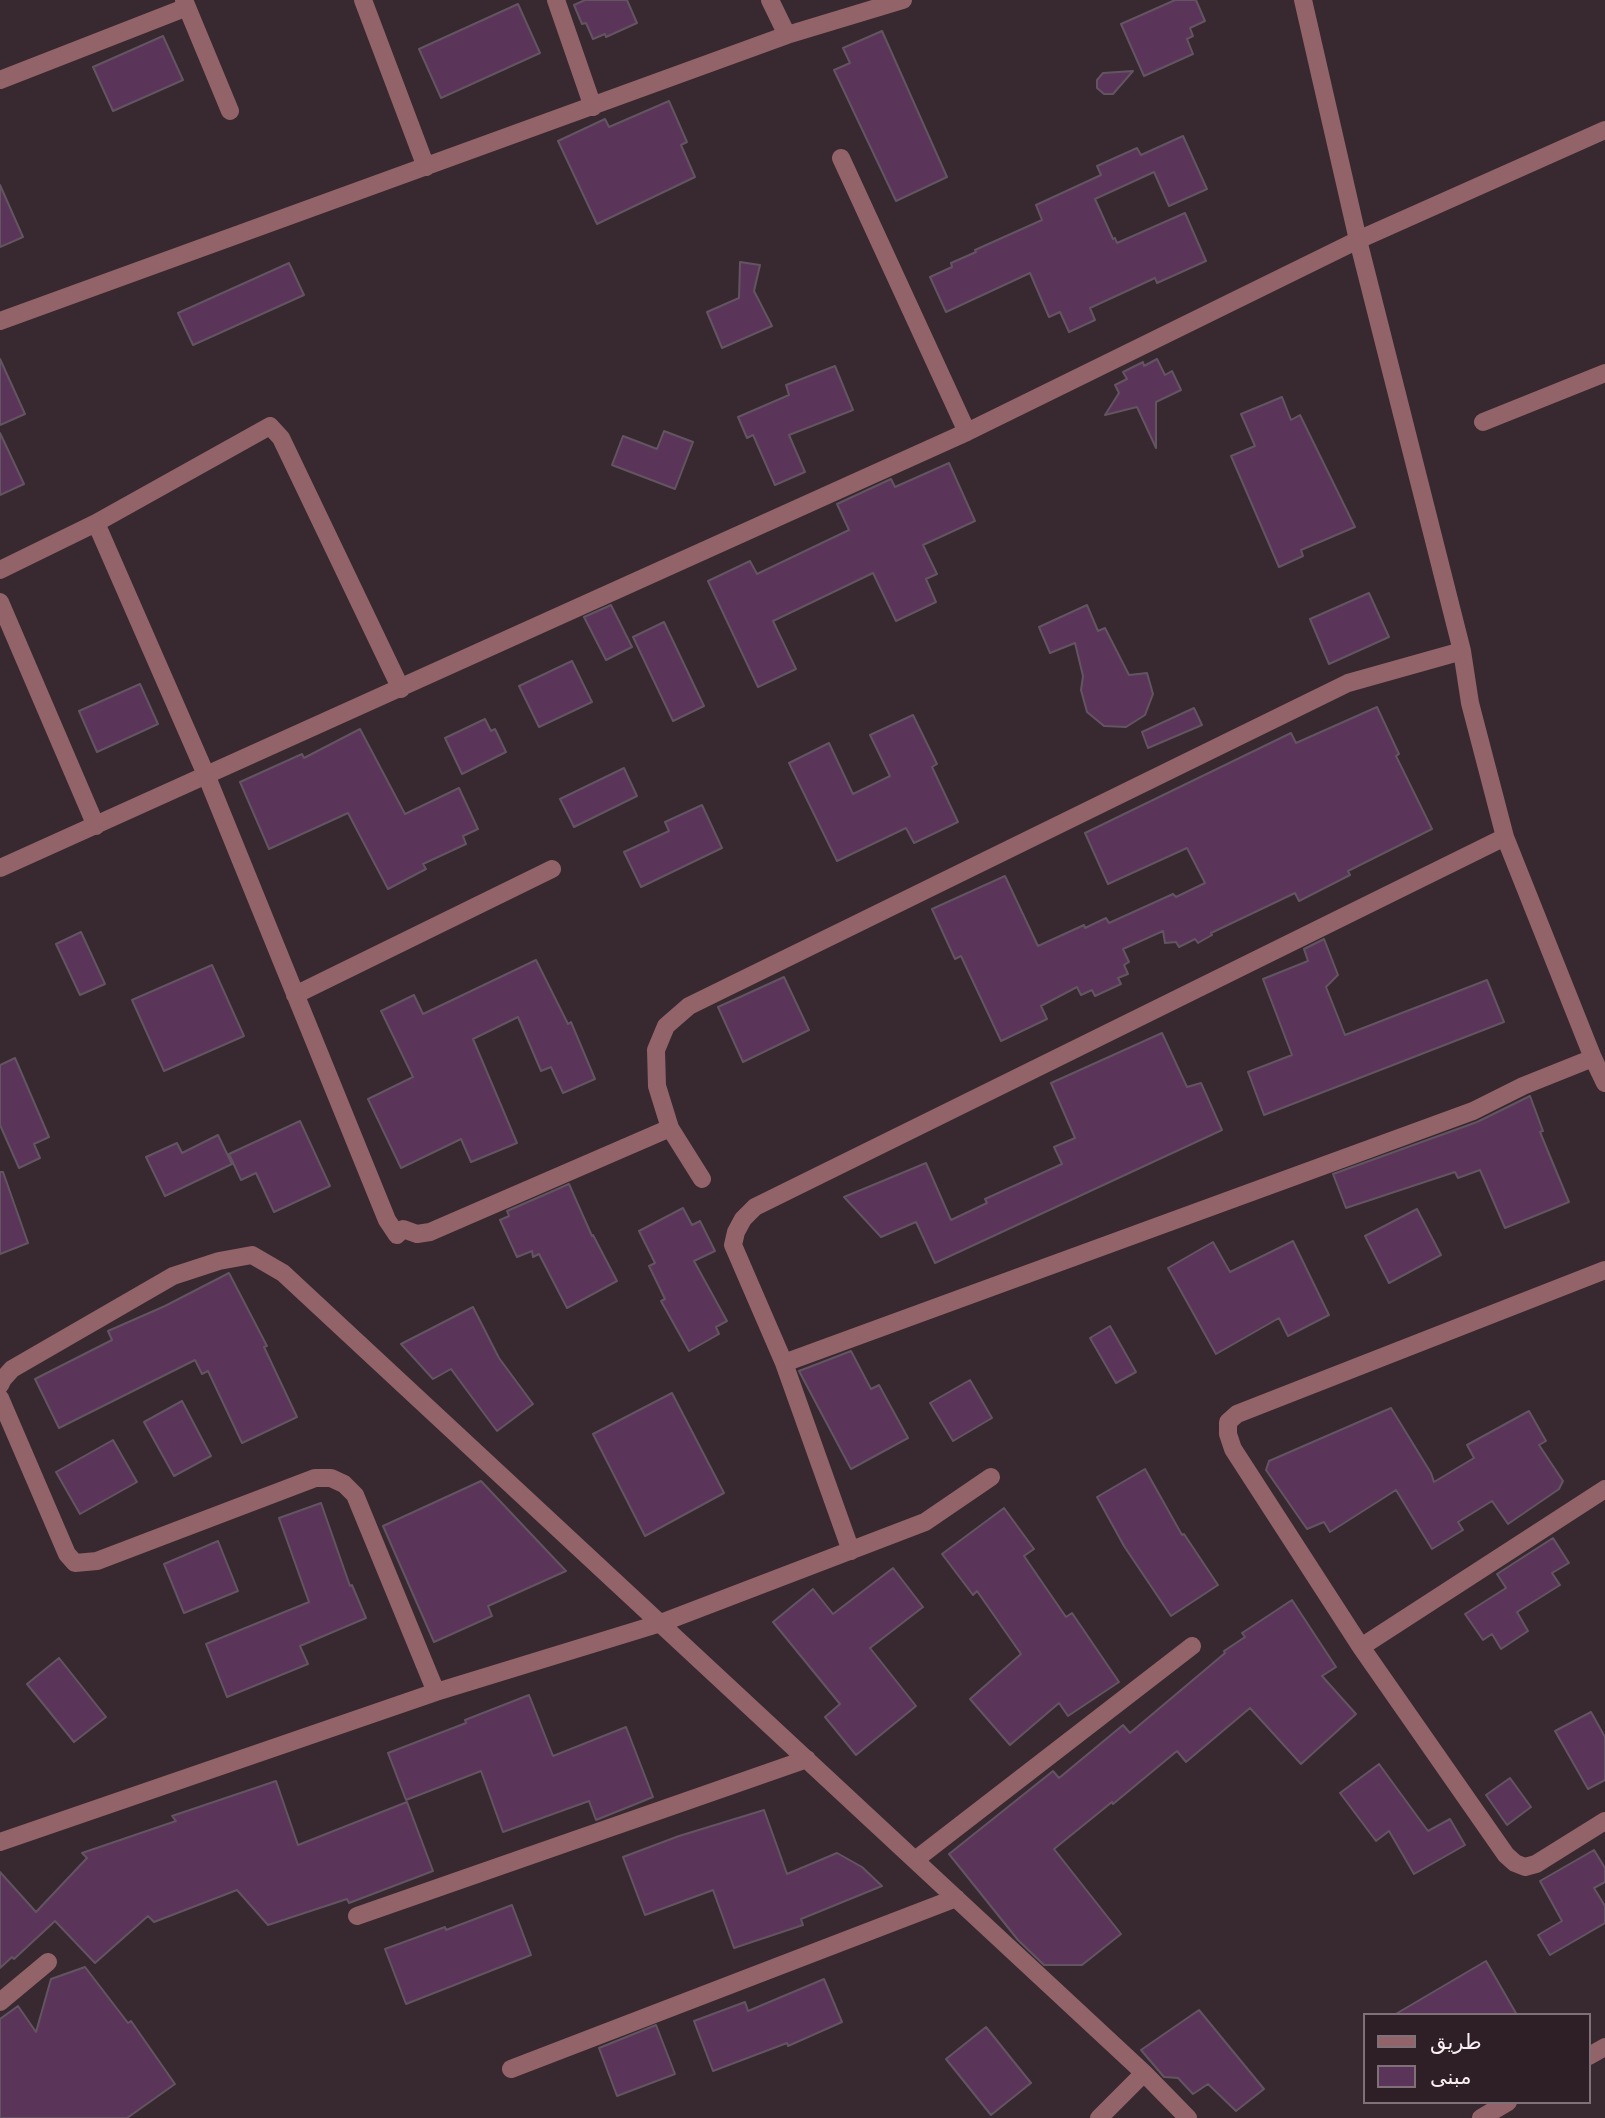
<!DOCTYPE html>
<html>
<head>
<meta charset="utf-8">
<style>
	body { margin:0 }
	#map { position:relative; width:1605px; height:2118px; overflow:hidden; background:#38282f; font-family:"DejaVu Sans","Noto Naskh Arabic",sans-serif }
	canvas { display:block }
	.legend { position:absolute; left:1363px; top:2013px; width:228px; height:91px; box-sizing:border-box; background:#2e1e25; border:2px solid #7f7177; margin:0; padding:9px 12px; list-style:none; font-size:21px; color:#f9eef2 }
	.legend li { display:flex; align-items:center; gap:14px; height:35px }
	.legend b { width:35px; border:2px solid #7f7177 }
</style>
</head>
<body>
<div id="map">
<canvas width="1605" height="2118"></canvas>
<ul class="legend">
<li><b style="height:9px;background:#926368"></b>طريق</li>
<li><b style="height:19px;background:#5b3559"></b>مبنى</li>
</ul>
</div>
<script>
const ctx = document.querySelector('canvas').getContext('2d');
ctx.lineJoin = 'round';
function paint(path, color) { ctx.fillStyle = color; ctx.fill(path, 'evenodd'); }
const poly = rows => new Path2D(rows.map(r => 'M' + r).join(''));
function strokePath(path, color, width, dash) { ctx.strokeStyle = color; ctx.lineWidth = width; ctx.lineCap = dash ? 'butt' : 'round'; ctx.setLineDash(dash || []); ctx.stroke(path); }
const building = poly([
	[585,0,627,0,637,23,606,37,605,34,593,39,586,23,582,24,574,5,585,0],
	[1175,0,1196,0,1205,21,1190,28,1193,36,1187,39,1193,54,1144,76,1121,24,1175,0],
	[518,4,540,53,441,98,419,49,518,4],
	[882,31,947,177,896,201,834,70,850,63,843,48,882,31],
	[163,36,183,80,113,111,93,67,163,36],
	[1133,71,1113,94,1104,94,1097,88,1097,80,1103,73,1133,71],
	[669,101,687,142,681,145,695,177,597,224,558,141,605,119,609,127,669,101],
	[1183,136,1207,189,1169,206,1154,172,1095,199,1113,239,1115,238,1117,243,1185,213,1206,261,1157,283,1155,278,1090,308,1095,320,1069,332,1060,312,1049,317,1030,273,946,312,930,277,952,267,951,263,976,252,975,250,1042,220,1036,205,1101,175,1097,166,1137,148,1141,155,1183,136],
	[0,185,23,237,0,247,0,185],
	[740,262,760,265,754,291,772,326,722,348,707,312,739,298,740,262],
	[289,263,304,295,193,345,178,313,289,263],
	[0,359,25,414,0,425,0,359],
	[1157,359,1165,375,1172,371,1181,390,1156,402,1156,448,1137,407,1105,415,1119,393,1115,385,1127,379,1123,372,1143,362,1144,366,1157,359],
	[835,366,853,410,789,435,805,472,775,485,753,435,747,438,738,417,789,395,786,385,835,366],
	[1282,397,1291,420,1300,415,1355,527,1301,550,1303,556,1279,567,1231,456,1255,446,1241,414,1282,397],
	[664,431,693,442,675,489,612,465,623,436,657,449,664,431],
	[0,433,24,484,0,495,0,433],
	[949,463,975,521,923,545,937,574,926,579,936,602,896,621,873,573,773,621,796,669,758,687,708,581,750,561,757,574,849,530,837,504,891,479,895,487,949,463],
	[1369,593,1389,637,1329,664,1310,619,1369,593],
	[611,605,632,647,606,660,584,617,611,605],
	[1087,605,1098,631,1105,628,1129,675,1147,673,1153,694,1145,715,1126,727,1104,726,1087,712,1081,690,1083,676,1075,643,1050,653,1039,627,1087,605],
	[664,622,704,706,673,721,633,637,664,622],
	[572,661,592,702,539,727,519,686,572,661],
	[140,684,158,724,97,752,79,711,140,684],
	[1377,707,1399,754,1396,756,1432,829,1348,871,1350,875,1299,901,1295,893,1211,933,1212,935,1198,943,1195,939,1179,947,1176,942,1165,943,1163,931,1123,949,1129,962,1124,965,1128,974,1118,978,1121,984,1095,996,1092,990,1081,995,1077,987,1041,1006,1047,1019,1001,1041,961,956,955,959,932,909,1005,876,1038,946,1084,925,1085,928,1106,918,1109,923,1173,894,1176,897,1205,883,1187,848,1108,884,1085,833,1291,733,1296,743,1377,707],
	[1194,708,1202,725,1148,748,1142,732,1194,708],
	[913,715,937,764,932,767,958,822,914,843,906,828,837,861,789,763,829,743,853,794,890,776,870,735,913,715],
	[485,719,491,731,495,729,506,752,462,774,445,738,485,719],
	[360,729,405,814,459,788,478,829,463,836,466,844,423,864,426,869,388,889,348,813,269,849,240,782,302,754,304,758,360,729],
	[624,768,637,796,574,827,560,799,624,768],
	[702,805,722,848,641,887,624,852,669,831,665,822,702,805],
	[81,932,105,984,80,995,56,944,81,932],
	[1324,939,1338,975,1326,987,1345,1035,1487,980,1504,1022,1264,1115,1248,1072,1292,1055,1263,979,1308,961,1304,949,1324,939],
	[536,960,568,1024,571,1022,595,1079,563,1093,551,1067,541,1071,518,1017,473,1039,517,1143,471,1162,461,1139,401,1168,368,1099,413,1077,381,1011,414,995,423,1014,536,960],
	[212,965,244,1036,164,1071,132,1000,212,965],
	[784,977,809,1030,743,1062,718,1007,784,977],
	[1162,1033,1187,1087,1201,1083,1222,1130,935,1263,916,1222,881,1237,844,1197,926,1163,951,1220,987,1203,985,1199,1062,1164,1054,1147,1075,1138,1051,1083,1162,1033],
	[15,1058,49,1137,34,1144,40,1158,19,1168,0,1125,0,1065,15,1058],
	[1530,1096,1543,1131,1540,1132,1569,1202,1505,1228,1480,1170,1458,1178,1455,1172,1346,1208,1333,1174,1477,1122,1530,1096],
	[300,1121,330,1186,274,1212,256,1173,241,1180,229,1154,300,1121],
	[218,1135,232,1164,165,1196,146,1157,177,1143,182,1153,218,1135],
	[0,1172,3,1172,28,1243,0,1254,0,1172],
	[569,1184,592,1236,593,1235,617,1281,567,1308,539,1254,533,1257,532,1251,517,1257,500,1220,509,1216,507,1211,569,1184],
	[683,1208,692,1225,700,1221,715,1251,694,1261,727,1321,716,1327,719,1334,689,1351,661,1301,665,1299,649,1266,655,1263,639,1231,683,1208],
	[1417,1209,1441,1255,1389,1283,1365,1236,1417,1209],
	[1293,1241,1329,1315,1288,1336,1279,1318,1216,1354,1168,1268,1213,1242,1230,1272,1293,1241],
	[229,1273,267,1346,264,1347,297,1417,242,1443,208,1371,202,1374,195,1360,59,1428,35,1379,112,1340,108,1331,165,1306,229,1273],
	[473,1307,499,1358,533,1404,497,1431,451,1369,433,1379,401,1344,473,1307],
	[1110,1326,1136,1372,1116,1383,1090,1338,1110,1326],
	[851,1351,871,1389,879,1385,908,1438,851,1469,799,1371,851,1351],
	[970,1380,992,1418,953,1441,930,1403,970,1380],
	[672,1393,724,1493,645,1536,593,1434,672,1393],
	[182,1401,211,1456,174,1476,144,1422,182,1401],
	[1391,1408,1431,1473,1434,1482,1474,1458,1467,1445,1529,1411,1546,1441,1539,1445,1563,1481,1559,1489,1508,1524,1492,1501,1458,1522,1463,1530,1432,1549,1396,1490,1330,1532,1324,1522,1307,1529,1266,1470,1269,1461,1391,1408],
	[113,1440,137,1482,80,1514,56,1472,113,1440],
	[1145,1469,1182,1535,1184,1534,1218,1585,1171,1616,1124,1546,1097,1497,1145,1469],
	[481,1481,566,1571,488,1606,492,1616,434,1642,383,1526,481,1481],
	[321,1503,350,1586,352,1585,366,1618,300,1646,308,1664,227,1697,206,1644,309,1602,279,1518,321,1503],
	[1004,1508,1034,1549,1024,1556,1066,1617,1072,1613,1119,1682,1068,1716,1059,1703,1010,1745,970,1699,1021,1654,977,1591,973,1595,942,1554,1004,1508],
	[1553,1538,1569,1563,1552,1573,1560,1585,1517,1612,1528,1631,1501,1649,1492,1634,1483,1640,1465,1614,1506,1588,1497,1574,1553,1538],
	[218,1541,238,1591,184,1613,164,1564,218,1541],
	[893,1568,923,1607,870,1648,916,1706,856,1755,825,1717,840,1704,773,1622,813,1589,833,1614,893,1568],
	[1292,1600,1336,1667,1322,1676,1356,1714,1301,1764,1250,1708,1186,1762,1177,1751,1113,1804,1112,1802,1054,1849,1121,1934,1082,1965,1044,1965,1018,1940,949,1854,1053,1771,1059,1778,1123,1725,1130,1733,1225,1653,1224,1651,1245,1637,1242,1633,1292,1600],
	[59,1658,106,1717,74,1742,27,1684,59,1658],
	[529,1695,553,1756,626,1727,653,1797,596,1820,589,1801,503,1832,481,1771,406,1800,388,1753,466,1723,465,1720,529,1695],
	[1591,1712,1605,1737,1605,1780,1588,1789,1555,1731,1591,1712],
	[1379,1764,1428,1831,1450,1819,1465,1845,1414,1874,1389,1831,1376,1841,1340,1793,1379,1764],
	[1510,1778,1531,1807,1507,1825,1486,1795,1510,1778],
	[276,1781,298,1845,407,1802,433,1871,349,1903,347,1899,268,1925,237,1890,154,1922,148,1916,95,1963,55,1921,14,1959,12,1957,0,1968,0,1872,36,1912,87,1858,82,1853,176,1821,172,1816,276,1781],
	[764,1810,787,1874,837,1853,862,1867,882,1886,801,1919,803,1925,734,1948,713,1890,645,1915,623,1857,679,1836,764,1810],
	[1594,1850,1605,1868,1605,1882,1594,1888,1605,1906,1605,1923,1550,1955,1538,1935,1562,1921,1540,1881,1594,1850],
	[512,1905,531,1955,406,2004,385,1949,445,1927,446,1930,512,1905],
	[1486,1961,1517,2015,1394,2015,1486,1961],
	[85,1967,128,2023,131,2021,175,2084,127,2118,0,2118,0,2019,18,2006,36,2032,51,1979,85,1967],
	[824,1979,842,2022,788,2046,787,2043,713,2071,694,2021,745,2002,748,2011,824,1979],
	[1199,2010,1264,2089,1236,2111,1208,2084,1193,2094,1178,2078,1164,2077,1141,2050,1199,2010],
	[656,2025,675,2074,617,2096,599,2048,656,2025],
	[986,2027,1031,2083,991,2115,946,2059,986,2027]
]);
const street = poly([
	[184,0,230,111],
	[363,0,426,167],
	[556,0,593,107],
	[770,0,787,35],
	[1303,0,1358,240,1462,651,1470,703,1505,837,1593,1058,1605,1083],
	[0,80,187,7],
	[841,158,967,432],
	[0,321,787,35,903,0],
	[1483,422,1605,373],
	[96,523,207,777,387,1220,397,1235,403,1229,417,1234,430,1232,670,1128],
	[0,570,96,523,270,426,281,438,401,689],
	[0,602,96,826],
	[0,868,967,432,1358,240,1605,130],
	[295,995,552,869],
	[702,1179,670,1128,657,1086,656,1050,666,1026,689,1006,1348,683,1462,651],
	[1605,1270,1237,1414,1228,1422,1228,1434,1233,1449,1361,1647,1506,1855,1515,1863,1525,1867,1536,1864,1605,1821],
	[784,1363,1473,1111,1523,1086,1593,1058],
	[0,1385,3,1379,12,1369,173,1276,219,1261,252,1255,283,1273,1144,2073,1188,2118],
	[0,1398,67,1554,75,1563,97,1561,315,1478,331,1478,344,1484,355,1495,436,1692],
	[851,1551,784,1363,733,1245,736,1232,743,1219,755,1207,1505,837],
	[1361,1647,1605,1489],
	[0,1842,436,1692,661,1623,925,1522,991,1477],
	[915,1860,1192,1646],
	[357,1916,807,1759],
	[0,2002,48,1962],
	[1589,2056,1605,2047],
	[511,2069,956,1898],
	[1099,2118,1144,2073],
	[1481,2118,1508,2102]
]);
paint(building, '#5b3559');
strokePath(building, '#625561', 2);
strokePath(street, '#926368', 18);
</script>
</body>
</html>
